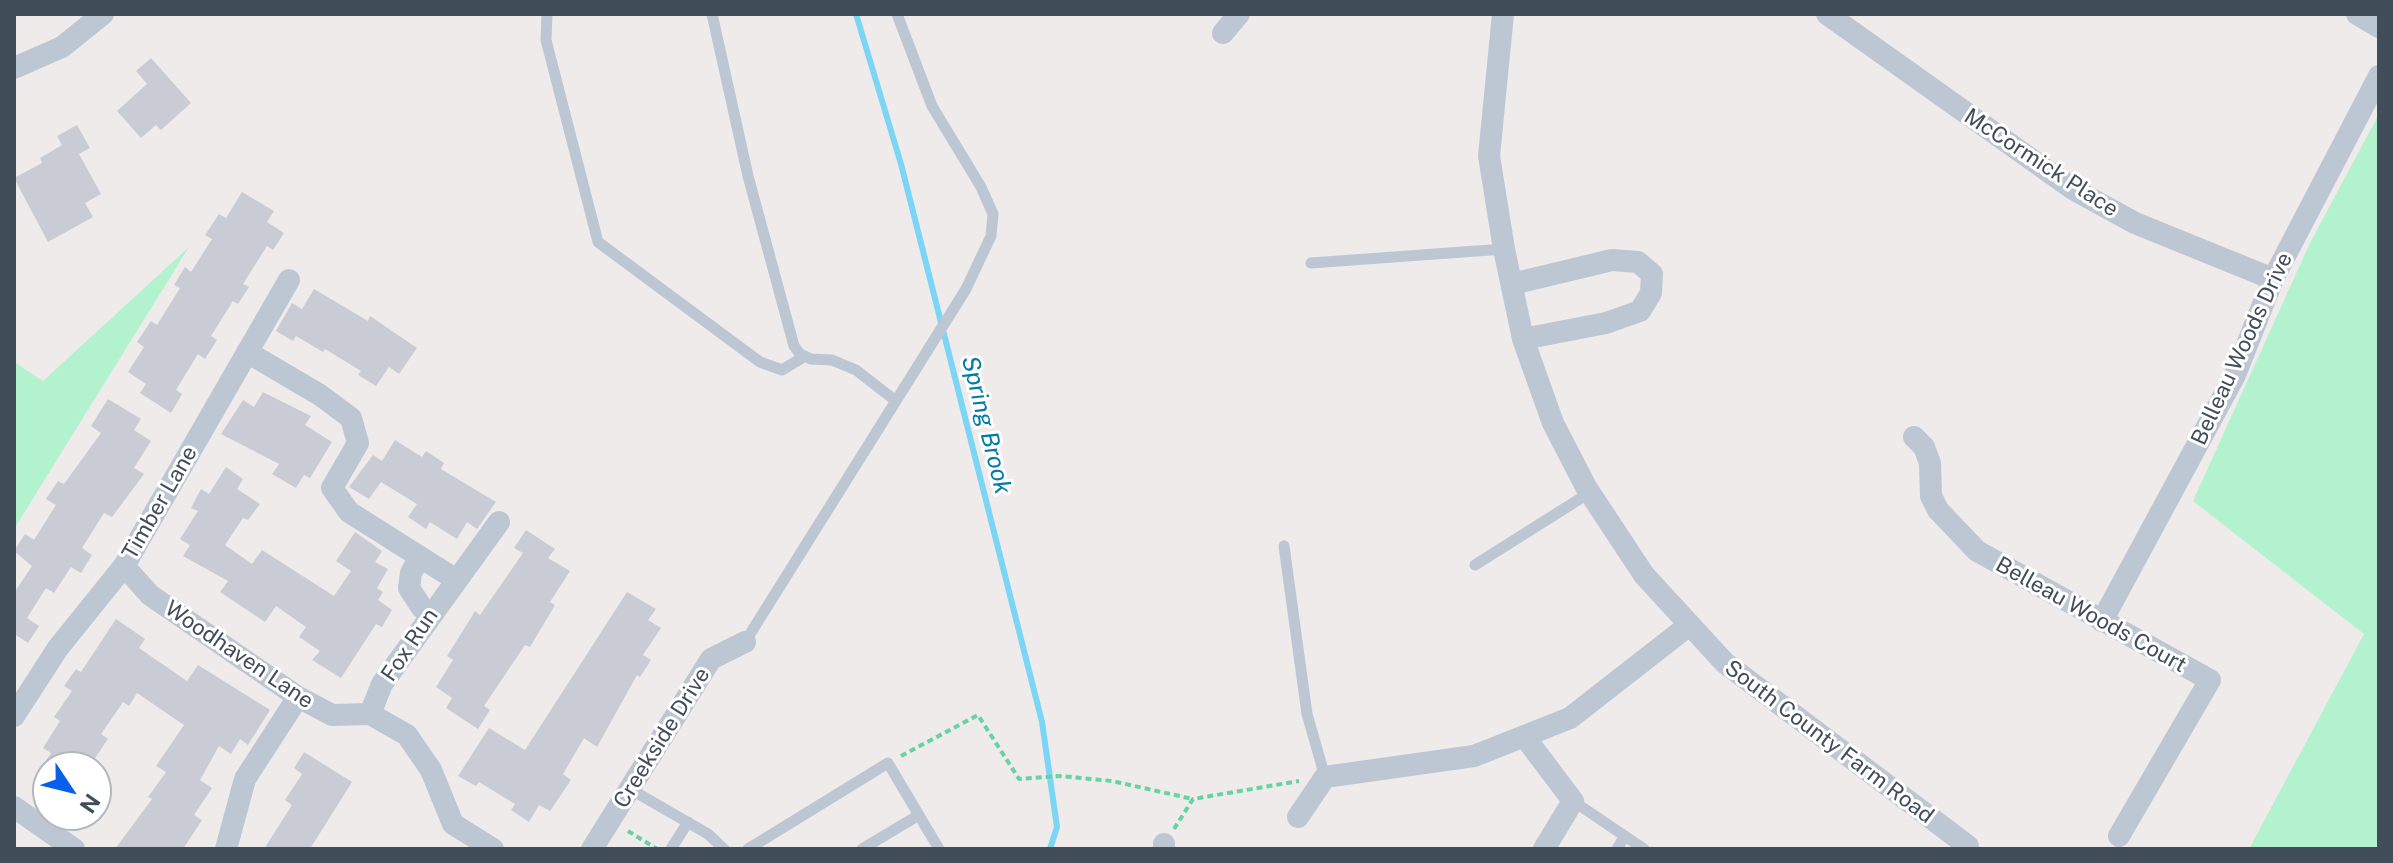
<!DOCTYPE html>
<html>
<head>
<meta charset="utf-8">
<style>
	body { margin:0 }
	#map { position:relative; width:2393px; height:863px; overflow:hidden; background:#eeebea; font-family:"Public Sans",sans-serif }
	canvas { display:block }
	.frame { position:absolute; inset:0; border:16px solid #424d5a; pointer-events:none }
	.north { position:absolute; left:32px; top:751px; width:80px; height:80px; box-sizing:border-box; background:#fff; border:2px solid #b3b8bd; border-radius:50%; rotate:125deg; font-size:22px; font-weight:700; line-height:32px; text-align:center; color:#424d5a }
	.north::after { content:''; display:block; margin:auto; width:28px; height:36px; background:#075fec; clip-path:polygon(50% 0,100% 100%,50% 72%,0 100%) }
</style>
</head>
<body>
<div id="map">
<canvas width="2393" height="863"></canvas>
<div class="frame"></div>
<div class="north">N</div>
</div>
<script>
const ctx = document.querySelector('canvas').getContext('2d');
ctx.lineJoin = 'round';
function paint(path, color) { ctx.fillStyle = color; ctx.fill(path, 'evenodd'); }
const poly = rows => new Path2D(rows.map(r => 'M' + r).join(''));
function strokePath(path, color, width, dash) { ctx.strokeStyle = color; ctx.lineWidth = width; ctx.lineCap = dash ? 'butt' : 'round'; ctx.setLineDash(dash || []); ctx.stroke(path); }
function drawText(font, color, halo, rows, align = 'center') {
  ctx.font = font + ' "Public Sans",sans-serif'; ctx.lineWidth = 6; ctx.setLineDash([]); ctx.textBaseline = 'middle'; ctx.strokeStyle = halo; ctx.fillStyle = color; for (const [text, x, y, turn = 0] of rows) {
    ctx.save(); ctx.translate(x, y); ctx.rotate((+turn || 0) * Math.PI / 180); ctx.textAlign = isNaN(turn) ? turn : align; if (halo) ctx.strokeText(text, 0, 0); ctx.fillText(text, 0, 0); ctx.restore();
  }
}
const green = poly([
	[2379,114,2379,849,2249,849,2364,634,2193,501,2310,243],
	[189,247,14,529,14,362,43,381]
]);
const stream = poly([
	[856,14,901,164,1042,722,1057,827,1050,849]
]);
const building = poly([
	[151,58,191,103,161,130,156,125,141,138,117,111,147,84,136,71],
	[77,125,90,148,79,154,101,194,85,203,93,217,48,242,14,178,42,163,40,158,62,145,57,136],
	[242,192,274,211,267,222,284,233,273,250,267,246,243,284,249,287,238,304,233,301,211,336,217,340,205,359,198,354,176,390,182,394,171,413,140,393,146,384,128,372,144,347,137,342,151,321,157,325,180,288,174,285,185,267,191,272,212,239,205,235,219,214,226,218],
	[314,289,368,321,370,316,417,348,399,374,389,367,376,386,358,375,361,371,325,349,323,352,296,336,293,341,276,331,292,303,302,309],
	[263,392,311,416,305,425,332,442,310,478,304,475,296,488,272,474,279,464,221,434,243,400,254,407],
	[108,399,141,419,134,430,151,441,134,468,144,474,112,517,104,513,82,548,92,555,81,573,71,567,54,593,46,588,27,618,39,626,28,643,16,635,14,639,14,593,32,566,14,551,25,534,34,540,56,505,46,499,58,481,64,484,101,433,91,426],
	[395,440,422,457,426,451,444,463,441,469,496,502,477,529,467,522,457,539,430,522,426,529,408,517,417,504,381,482,369,499,349,487,373,455,382,461],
	[226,467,243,479,237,489,260,504,248,520,243,518,225,545,252,564,262,550,334,596,351,571,336,561,355,532,382,551,375,562,388,569,377,588,383,592,378,600,392,610,382,627,376,624,341,678,312,660,320,651,299,637,306,627,276,606,265,622,220,592,228,581,183,556,190,545,180,539,198,511,191,508,201,489,209,494],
	[526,530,555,549,548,558,570,571,550,602,555,605,530,647,525,645,484,706,490,710,478,729,446,708,452,698,436,687,453,660,447,656,464,629,475,611,480,615,523,553,514,548],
	[627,592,656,609,648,620,661,628,643,655,651,660,640,677,637,675,597,747,584,738,563,774,571,780,550,811,539,805,529,822,511,810,515,804,479,782,476,786,458,776,489,728,525,750],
	[116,619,145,639,139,648,187,681,198,665,270,710,248,745,240,739,231,754,219,746,200,780,212,788,194,815,202,820,183,849,115,849,152,799,148,797,166,772,156,766,184,725,137,693,129,706,123,702,101,734,108,739,89,767,42,767,51,753,43,748,60,721,54,717,72,691,64,686,76,669,81,672],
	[304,752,352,782,310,849,264,849,292,805,285,800,302,774,294,768]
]);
const path = poly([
	[901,756,978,715,1019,779,1060,776,1112,781,1193,799],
	[1174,829,1193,799,1299,781],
	[628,831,657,849]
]);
const lane = poly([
	[547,14,546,40,598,242,760,362,782,370,805,356],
	[712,14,748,176,794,346,800,354,811,359,832,360,856,370,896,401],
	[1311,263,1504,249],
	[1284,546,1307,714,1325,777],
	[1475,565,1589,493],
	[745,642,966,289,991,236,993,214,981,187,932,106,897,14],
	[630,789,708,834,724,849],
	[1573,801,1644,849],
	[671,849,688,822],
	[748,849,888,763,939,849],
	[862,849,919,815],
	[1617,849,1625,836]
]);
const street = poly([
	[1503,14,1489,156,1504,249,1523,339,1553,423,1586,487,1644,575,1725,663,1968,846,1966,849],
	[1827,14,2073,189,2135,223,2273,279],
	[2357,14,2379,27],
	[1223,33,1239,14],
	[14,68,62,47,103,14],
	[1512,284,1612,260,1638,262,1652,274,1651,293,1640,311,1606,323,1523,339],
	[247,352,320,395,351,418,358,443,332,488,349,512,455,579],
	[1914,437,1924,447,1930,463,1931,496,1938,510,1977,551,2210,680,2119,836],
	[420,557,411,573,409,588,422,608,431,613],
	[124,566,150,595,298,697,332,715,370,714,407,735,431,770,453,824,493,849],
	[2102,621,2235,375,2273,279,2379,76],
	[370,714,382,684,499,522],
	[14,716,58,648,124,566,289,280],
	[1524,736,1573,801,1544,849],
	[14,807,74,849],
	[1298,817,1325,777,1474,756,1570,718,1688,626],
	[1164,844,1164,849],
	[226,849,245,779,298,697],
	[592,849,711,659,745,642]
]);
const streetNames = [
	["McCormick Place",2041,163,33],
	["Belleau Woods Drive",2242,349,-65],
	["Timber Lane",160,503,-60],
	["Belleau Woods Court",2091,615,29],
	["Fox Run",410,645,-56],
	["Woodhaven Lane",239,655,34],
	["Creekside Drive",662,738,-58],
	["South County Farm Road",1829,742,37]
];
const waterNames = [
	["Spring Brook",986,425,76]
];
paint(green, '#b2f2ce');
strokePath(stream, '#7bd5f4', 6);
paint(building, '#c9ccd4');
strokePath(path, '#67d3a4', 4, [6, 4]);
strokePath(lane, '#bcc7d3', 11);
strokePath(street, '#bcc7d3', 22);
drawText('22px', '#424d5a', '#fff', streetNames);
drawText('italic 24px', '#017ba7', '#fff', waterNames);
</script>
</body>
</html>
